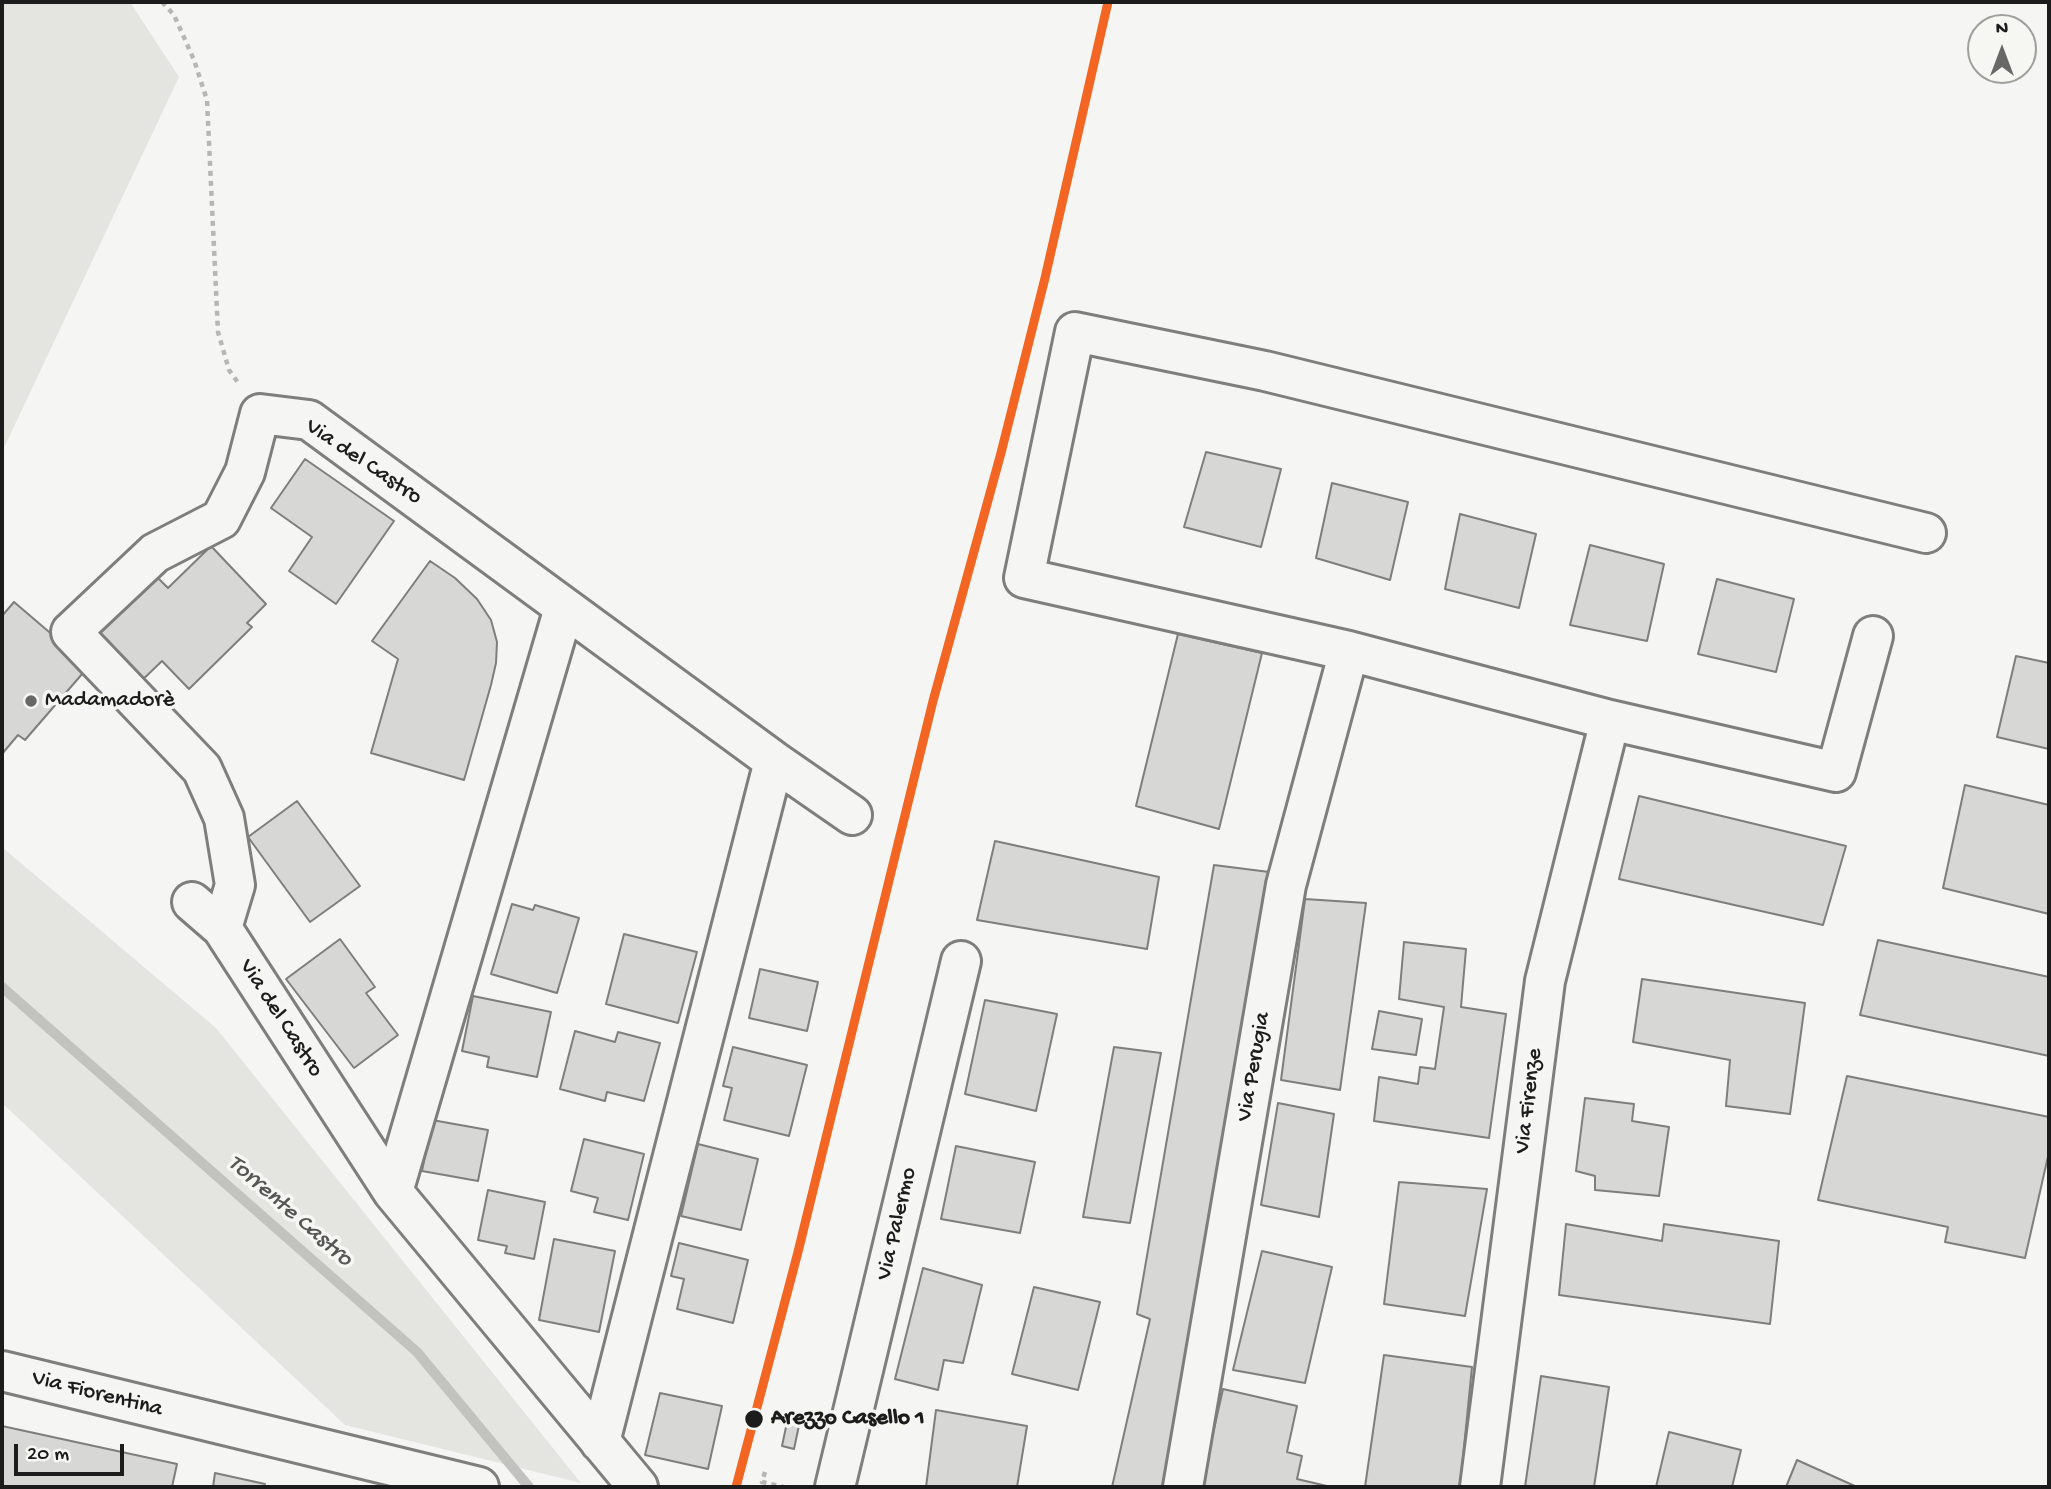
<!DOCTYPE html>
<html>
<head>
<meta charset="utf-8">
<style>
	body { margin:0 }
	#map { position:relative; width:2051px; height:1489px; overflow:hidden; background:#f5f5f3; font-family:"Gochi Hand",sans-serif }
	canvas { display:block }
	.frame { position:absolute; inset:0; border:4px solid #1c1c1c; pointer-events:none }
	.north { position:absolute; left:1967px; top:14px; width:70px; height:70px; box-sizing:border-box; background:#f6f6f2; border:2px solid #9f9f9c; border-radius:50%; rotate:0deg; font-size:19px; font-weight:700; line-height:28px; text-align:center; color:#1c1c1c }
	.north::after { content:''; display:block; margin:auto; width:24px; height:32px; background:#686867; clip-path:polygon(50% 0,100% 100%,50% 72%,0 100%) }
	.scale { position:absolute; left:14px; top:1444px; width:110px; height:32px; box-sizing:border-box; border:4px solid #1c1c1c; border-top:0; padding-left:9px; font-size:21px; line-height:24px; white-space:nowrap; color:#1c1c1c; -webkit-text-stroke:5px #f6f6f2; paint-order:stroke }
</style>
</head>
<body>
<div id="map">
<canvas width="2051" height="1489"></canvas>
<div class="frame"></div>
<div class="north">N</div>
<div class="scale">20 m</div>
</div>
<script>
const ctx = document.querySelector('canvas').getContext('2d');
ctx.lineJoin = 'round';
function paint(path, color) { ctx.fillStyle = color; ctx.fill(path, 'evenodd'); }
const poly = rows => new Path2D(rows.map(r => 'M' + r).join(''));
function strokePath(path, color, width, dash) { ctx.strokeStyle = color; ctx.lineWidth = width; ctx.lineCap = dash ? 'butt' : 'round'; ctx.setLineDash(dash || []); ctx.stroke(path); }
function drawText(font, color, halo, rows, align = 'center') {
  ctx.font = font + ' "Gochi Hand",sans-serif'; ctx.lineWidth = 7; ctx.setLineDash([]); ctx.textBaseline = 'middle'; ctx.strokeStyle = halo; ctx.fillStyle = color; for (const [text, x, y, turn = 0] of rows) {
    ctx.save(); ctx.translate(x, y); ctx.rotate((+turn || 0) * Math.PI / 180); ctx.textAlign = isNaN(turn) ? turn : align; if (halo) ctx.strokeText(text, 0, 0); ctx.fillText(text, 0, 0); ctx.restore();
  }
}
const green = poly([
	[2,2,130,2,179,77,2,452],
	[2,847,216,1028,581,1483,345,1425,2,1103]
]);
const stream = poly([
	[2,987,417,1352,529,1487]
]);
const building = poly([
	[1206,452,1281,469,1261,547,1184,527,1206,452],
	[305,459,394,521,336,604,289,571,312,537,271,508,305,459],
	[1332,483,1408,502,1390,580,1316,558,1332,483],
	[1460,514,1536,534,1519,608,1445,589,1460,514],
	[1590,545,1664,564,1647,641,1570,625,1590,545],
	[211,546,266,604,247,623,252,627,189,689,162,661,136,686,87,635,152,572,168,588,211,546],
	[430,561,455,578,477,599,491,620,497,642,496,663,491,685,464,780,371,753,398,659,372,641,430,561],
	[1717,579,1794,599,1776,672,1698,654,1717,579],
	[14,602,89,666,25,740,18,735,2,754,2,616,14,602],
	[1178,634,1262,653,1219,829,1136,806,1178,634],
	[2016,656,2049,663,2049,749,1997,737,2016,656],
	[1965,785,2049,805,2049,914,1943,888,1965,785],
	[1639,796,1846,846,1823,925,1619,879,1639,796],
	[297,801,360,886,310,922,248,837,297,801],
	[995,841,1159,877,1147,949,977,920,995,841],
	[1214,865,1277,873,1172,1487,1112,1487,1150,1319,1137,1314,1214,865],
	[1305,899,1366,903,1340,1090,1281,1080,1305,899],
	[512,904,533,910,535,905,579,918,557,993,491,974,512,904],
	[624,934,697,952,678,1023,606,1004,624,934],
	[340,939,375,987,366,993,398,1035,354,1068,286,979,340,939],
	[1878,940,2049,977,2049,1056,1860,1015,1878,940],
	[1404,942,1466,949,1461,1007,1506,1014,1489,1138,1374,1121,1379,1077,1418,1084,1420,1067,1435,1069,1444,1007,1399,999,1404,942],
	[760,969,818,982,807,1031,749,1018,760,969],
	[1642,979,1805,1003,1790,1114,1726,1106,1730,1060,1633,1042,1642,979],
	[473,996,551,1012,537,1077,487,1067,489,1057,462,1051,473,996],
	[985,1000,1057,1014,1036,1111,965,1094,985,1000],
	[1379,1011,1422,1019,1416,1055,1372,1049,1379,1011],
	[575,1031,615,1042,618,1032,660,1043,644,1101,607,1092,605,1101,560,1089,575,1031],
	[733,1047,807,1065,789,1136,724,1120,732,1088,723,1086,733,1047],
	[1114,1047,1161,1053,1130,1223,1083,1217,1114,1047],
	[1847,1076,2049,1117,2049,1152,2025,1258,1945,1242,1948,1227,1818,1200,1847,1076],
	[1585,1098,1634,1104,1632,1121,1669,1127,1659,1196,1595,1190,1595,1176,1576,1171,1585,1098],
	[1278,1103,1334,1114,1319,1217,1261,1205,1278,1103],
	[432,1120,488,1130,478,1181,422,1171,432,1120],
	[584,1139,644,1154,628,1220,594,1212,598,1198,571,1191,584,1139],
	[698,1144,758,1159,741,1230,681,1216,698,1144],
	[956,1146,1035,1162,1020,1233,941,1219,956,1146],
	[1399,1182,1487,1189,1465,1316,1384,1304,1399,1182],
	[488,1190,545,1202,534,1259,505,1253,507,1246,478,1240,488,1190],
	[1566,1224,1662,1241,1664,1224,1779,1241,1770,1324,1559,1295,1566,1224],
	[554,1239,615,1251,599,1332,539,1320,554,1239],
	[679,1243,748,1260,733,1323,677,1309,684,1279,671,1276,679,1243],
	[1262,1251,1332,1267,1305,1383,1233,1370,1262,1251],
	[923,1268,982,1285,963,1363,944,1360,938,1390,895,1379,923,1268],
	[1034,1287,1100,1302,1078,1390,1012,1374,1034,1287],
	[1384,1355,1472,1367,1460,1487,1365,1487,1384,1355],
	[1541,1376,1609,1387,1594,1487,1525,1487,1541,1376],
	[1223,1389,1297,1406,1287,1452,1302,1456,1297,1479,1331,1487,1201,1487,1223,1389],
	[660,1393,722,1406,708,1469,645,1455,660,1393],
	[936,1410,1027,1426,1017,1487,926,1487,936,1410],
	[789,1413,801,1416,794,1449,782,1446,789,1413],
	[2,1426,177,1464,172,1487,2,1486,2,1426],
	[1669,1432,1741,1450,1732,1487,1656,1487,1669,1432],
	[1797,1460,1857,1487,1786,1487,1797,1460],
	[215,1473,265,1484,264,1487,213,1487,215,1473]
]);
const path = poly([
	[162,2,174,15,194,60,207,100,218,332,229,370,239,384],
	[765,1472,762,1482,784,1487]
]);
const minor = poly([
	[1873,636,1836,772,1610,720,1349,651,1024,578,1075,332,1265,371,1926,533],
	[192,902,222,928],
	[393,1192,564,608],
	[600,1442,774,761],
	[638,1487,393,1192,222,928,235,885,224,818,202,769,71,632,155,553,221,519,245,472,260,414,309,420,774,761,852,815],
	[835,1487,961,961],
	[1183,1487,1286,885,1349,651],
	[1480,1487,1545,981,1610,720]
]);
const major = poly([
	[2,1371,479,1487]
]);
const rail1 = poly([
	[736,1487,798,1252,933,701,1001,453,1045,278,1108,2]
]);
const markers = [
	[31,701,7,"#686867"],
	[754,1419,10,"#1c1c1c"]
];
const streetNames = [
	["Via del Castro",363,463,34],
	["Via del Castro",280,1019,57],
	["Via Perugia",1255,1067,-80],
	["Via Firenze",1530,1101,-83],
	["Via Palermo",898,1224,-77],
	["Via Fiorentina",97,1395,14]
];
const poiNames = [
	["Madamadorè",45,701]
];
const stopNames = [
	["Arezzo Casello 1",771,1419]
];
const waterNames = [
	["Torrente Castro",289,1212,41]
];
paint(green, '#e4e4e1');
strokePath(stream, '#c2c2bf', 10);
paint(building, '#d7d7d6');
strokePath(building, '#7e7e7d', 2);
strokePath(minor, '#7e7e7d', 44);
strokePath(major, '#7e7e7d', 44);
strokePath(path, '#b6b6b5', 4.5, [5, 5]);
strokePath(minor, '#f5f5f3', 38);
strokePath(major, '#f5f5f3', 38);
strokePath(rail1, '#f26522', 9);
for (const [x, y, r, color] of markers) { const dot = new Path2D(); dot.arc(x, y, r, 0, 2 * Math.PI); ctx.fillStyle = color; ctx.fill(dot); strokePath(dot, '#f6f6f2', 2.5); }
drawText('23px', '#1c1c1c', '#f6f6f2', streetNames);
drawText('23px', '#1c1c1c', '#f6f6f2', poiNames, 'left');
drawText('bold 23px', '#1c1c1c', '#f6f6f2', stopNames, 'left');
drawText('italic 24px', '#565654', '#f6f6f2', waterNames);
</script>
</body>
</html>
